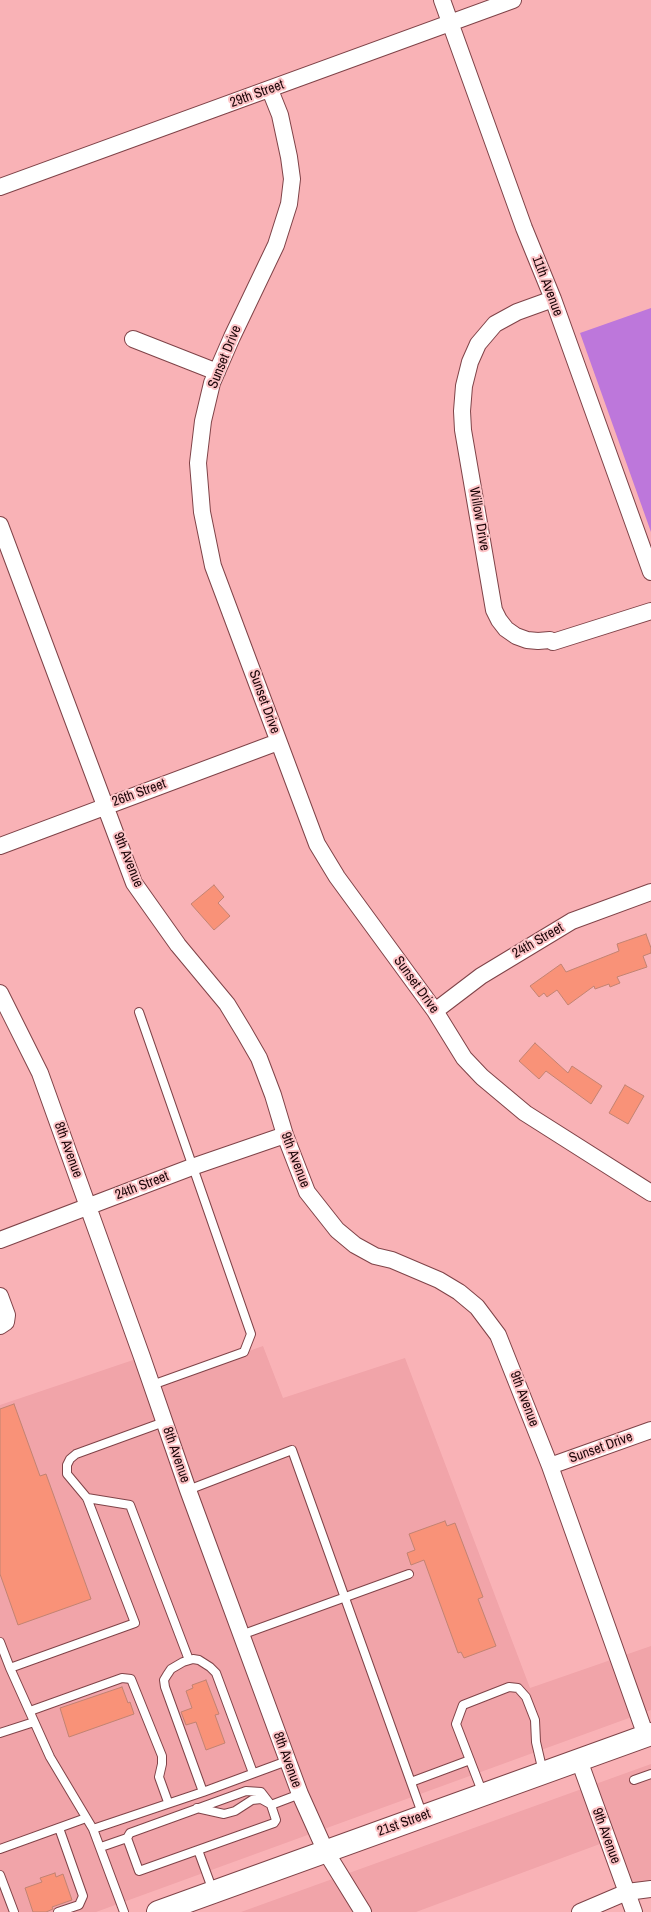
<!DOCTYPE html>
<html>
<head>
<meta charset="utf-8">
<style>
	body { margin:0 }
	canvas { display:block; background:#f9b2b6 }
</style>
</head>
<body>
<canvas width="651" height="1912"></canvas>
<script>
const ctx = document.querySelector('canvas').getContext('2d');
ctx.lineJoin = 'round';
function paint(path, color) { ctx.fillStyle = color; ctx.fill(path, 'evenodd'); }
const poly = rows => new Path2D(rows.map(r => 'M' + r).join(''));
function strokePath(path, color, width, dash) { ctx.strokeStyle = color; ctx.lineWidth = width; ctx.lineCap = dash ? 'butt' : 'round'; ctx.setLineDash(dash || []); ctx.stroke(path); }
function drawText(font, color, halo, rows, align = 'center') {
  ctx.font = font + ' "Archivo Narrow",sans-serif'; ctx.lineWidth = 4; ctx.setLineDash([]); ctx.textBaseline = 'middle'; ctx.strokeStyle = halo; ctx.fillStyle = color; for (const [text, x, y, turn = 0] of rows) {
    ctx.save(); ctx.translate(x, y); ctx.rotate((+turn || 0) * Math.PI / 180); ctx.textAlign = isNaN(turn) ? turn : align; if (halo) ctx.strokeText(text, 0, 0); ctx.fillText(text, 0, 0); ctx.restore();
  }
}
const built = poly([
	[263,1346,283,1398,405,1358,530,1688,651,1646,651,1710,96,1912,0,1912,0,1405,142,1357,152,1385],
	[651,1764,651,1889,627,1892,608,1841,416,1912,241,1912]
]);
const green = poly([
	[651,308,651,532,580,333]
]);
const building = poly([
	[214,885,224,897,218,903,230,916,214,930,191,904,214,885],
	[646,934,651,948,651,953,643,956,647,967,617,977,620,983,610,987,609,984,595,989,594,986,568,1005,557,990,547,997,544,993,539,997,530,986,561,964,566,972,619,951,617,944,646,934],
	[535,1043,568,1073,572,1066,602,1086,591,1104,546,1071,539,1079,519,1061,535,1043],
	[625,1085,644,1096,628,1124,609,1113,625,1085],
	[14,1404,40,1476,46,1474,91,1599,18,1625,0,1574,0,1409,14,1404],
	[445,1521,447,1526,455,1523,483,1597,478,1599,496,1646,464,1658,461,1652,458,1653,424,1560,411,1565,407,1553,415,1550,409,1534,445,1521],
	[206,1680,219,1714,215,1715,225,1743,206,1750,196,1722,186,1725,181,1712,192,1708,186,1691,193,1688,192,1685,206,1680],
	[122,1687,128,1703,130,1702,134,1714,69,1737,60,1708,122,1687],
	[55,1873,56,1877,63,1874,72,1900,52,1907,53,1909,46,1912,33,1912,25,1888,42,1882,40,1878,55,1873]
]);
const service = poly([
	[139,1012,251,1334,244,1352,152,1385],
	[188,1490,292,1450,423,1816],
	[87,1498,130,1505,189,1660],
	[241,1635,409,1574],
	[0,1642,10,1668,50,1757,93,1829,124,1912],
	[10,1668,135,1623,87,1498,67,1474,67,1465,70,1459,76,1454,164,1422],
	[30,1711,122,1678,131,1679,162,1756,162,1764,159,1777,168,1802],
	[0,1733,34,1722],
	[634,1780,651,1774],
	[411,1782,470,1760],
	[203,1792,165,1687,164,1680,167,1675,171,1669,183,1662,193,1659,199,1660,210,1667,216,1673,253,1773],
	[483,1794,456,1724,463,1705,509,1687,518,1688,526,1697,535,1720,536,1742,543,1772],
	[197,1808,224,1814,235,1811,252,1800,261,1799,270,1804],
	[93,1829,203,1792,287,1761],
	[127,1838,130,1833,246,1791,261,1792,271,1805],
	[101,1847,127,1838,139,1871,274,1823,276,1820,271,1805,300,1794],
	[0,1849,86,1818],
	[198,1850,213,1891],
	[0,1875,14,1912],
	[58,1912,79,1905,83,1896,59,1828]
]);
const minor = poly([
	[442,0,524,228,553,299,651,572],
	[270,90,280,115,289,157,292,179,289,204,276,245,232,337,212,383,203,421,198,463,202,512,213,566,317,844,337,877,435,1011,464,1058,482,1077,525,1113,651,1193],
	[0,187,513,0],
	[553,299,517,312,495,324,478,344,470,362,464,386,462,411,463,430,494,610,499,620,506,629,516,636,527,640,538,641,550,640,553,642,651,611],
	[133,339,217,372],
	[0,525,134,883,178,945,227,1004,244,1032,259,1058,273,1095,285,1135,307,1192,337,1230,355,1245,375,1256,392,1260,439,1280,459,1292,477,1307,498,1335,550,1466,646,1736],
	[0,846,278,742],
	[0,993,40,1073,142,1357,188,1490,300,1794,326,1852,363,1912],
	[435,1011,481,976,572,921,651,892],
	[0,1240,192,1167,285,1135],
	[0,1296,7,1315,6,1322,0,1326],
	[550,1466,651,1430],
	[579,1760,634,1912],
	[580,1912,627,1892,651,1889]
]);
const primary = poly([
	[158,1912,651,1734]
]);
const streetNames = [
	["29th Street",257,94,-20],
	["11th Avenue",547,286,69],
	["Sunset Drive",225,357,-68],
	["Willow Drive",479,519,80],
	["Sunset Drive",264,702,70],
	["26th Street",139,793,-20],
	["9th Avenue",128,860,68],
	["24th Street",538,941,-30],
	["Sunset Drive",416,985,54],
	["8th Avenue",68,1150,70],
	["9th Avenue",295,1160,69],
	["24th Street",142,1186,-21],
	["9th Avenue",524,1399,69],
	["Sunset Drive",601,1448,-20],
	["8th Avenue",176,1455,71],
	["8th Avenue",287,1760,70],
	["21st Street",404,1823,-20],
	["9th Avenue",606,1836,70]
];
paint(built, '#f1a4a9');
paint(green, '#bd77db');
paint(building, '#f99278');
strokePath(building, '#c28372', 1);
strokePath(service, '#7f4348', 10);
strokePath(minor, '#7f4348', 18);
strokePath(primary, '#7f4348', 24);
strokePath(service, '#fff', 8);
strokePath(minor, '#fff', 16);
strokePath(primary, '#fff', 22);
drawText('14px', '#1d0609', '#fdc4c7', streetNames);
</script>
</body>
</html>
